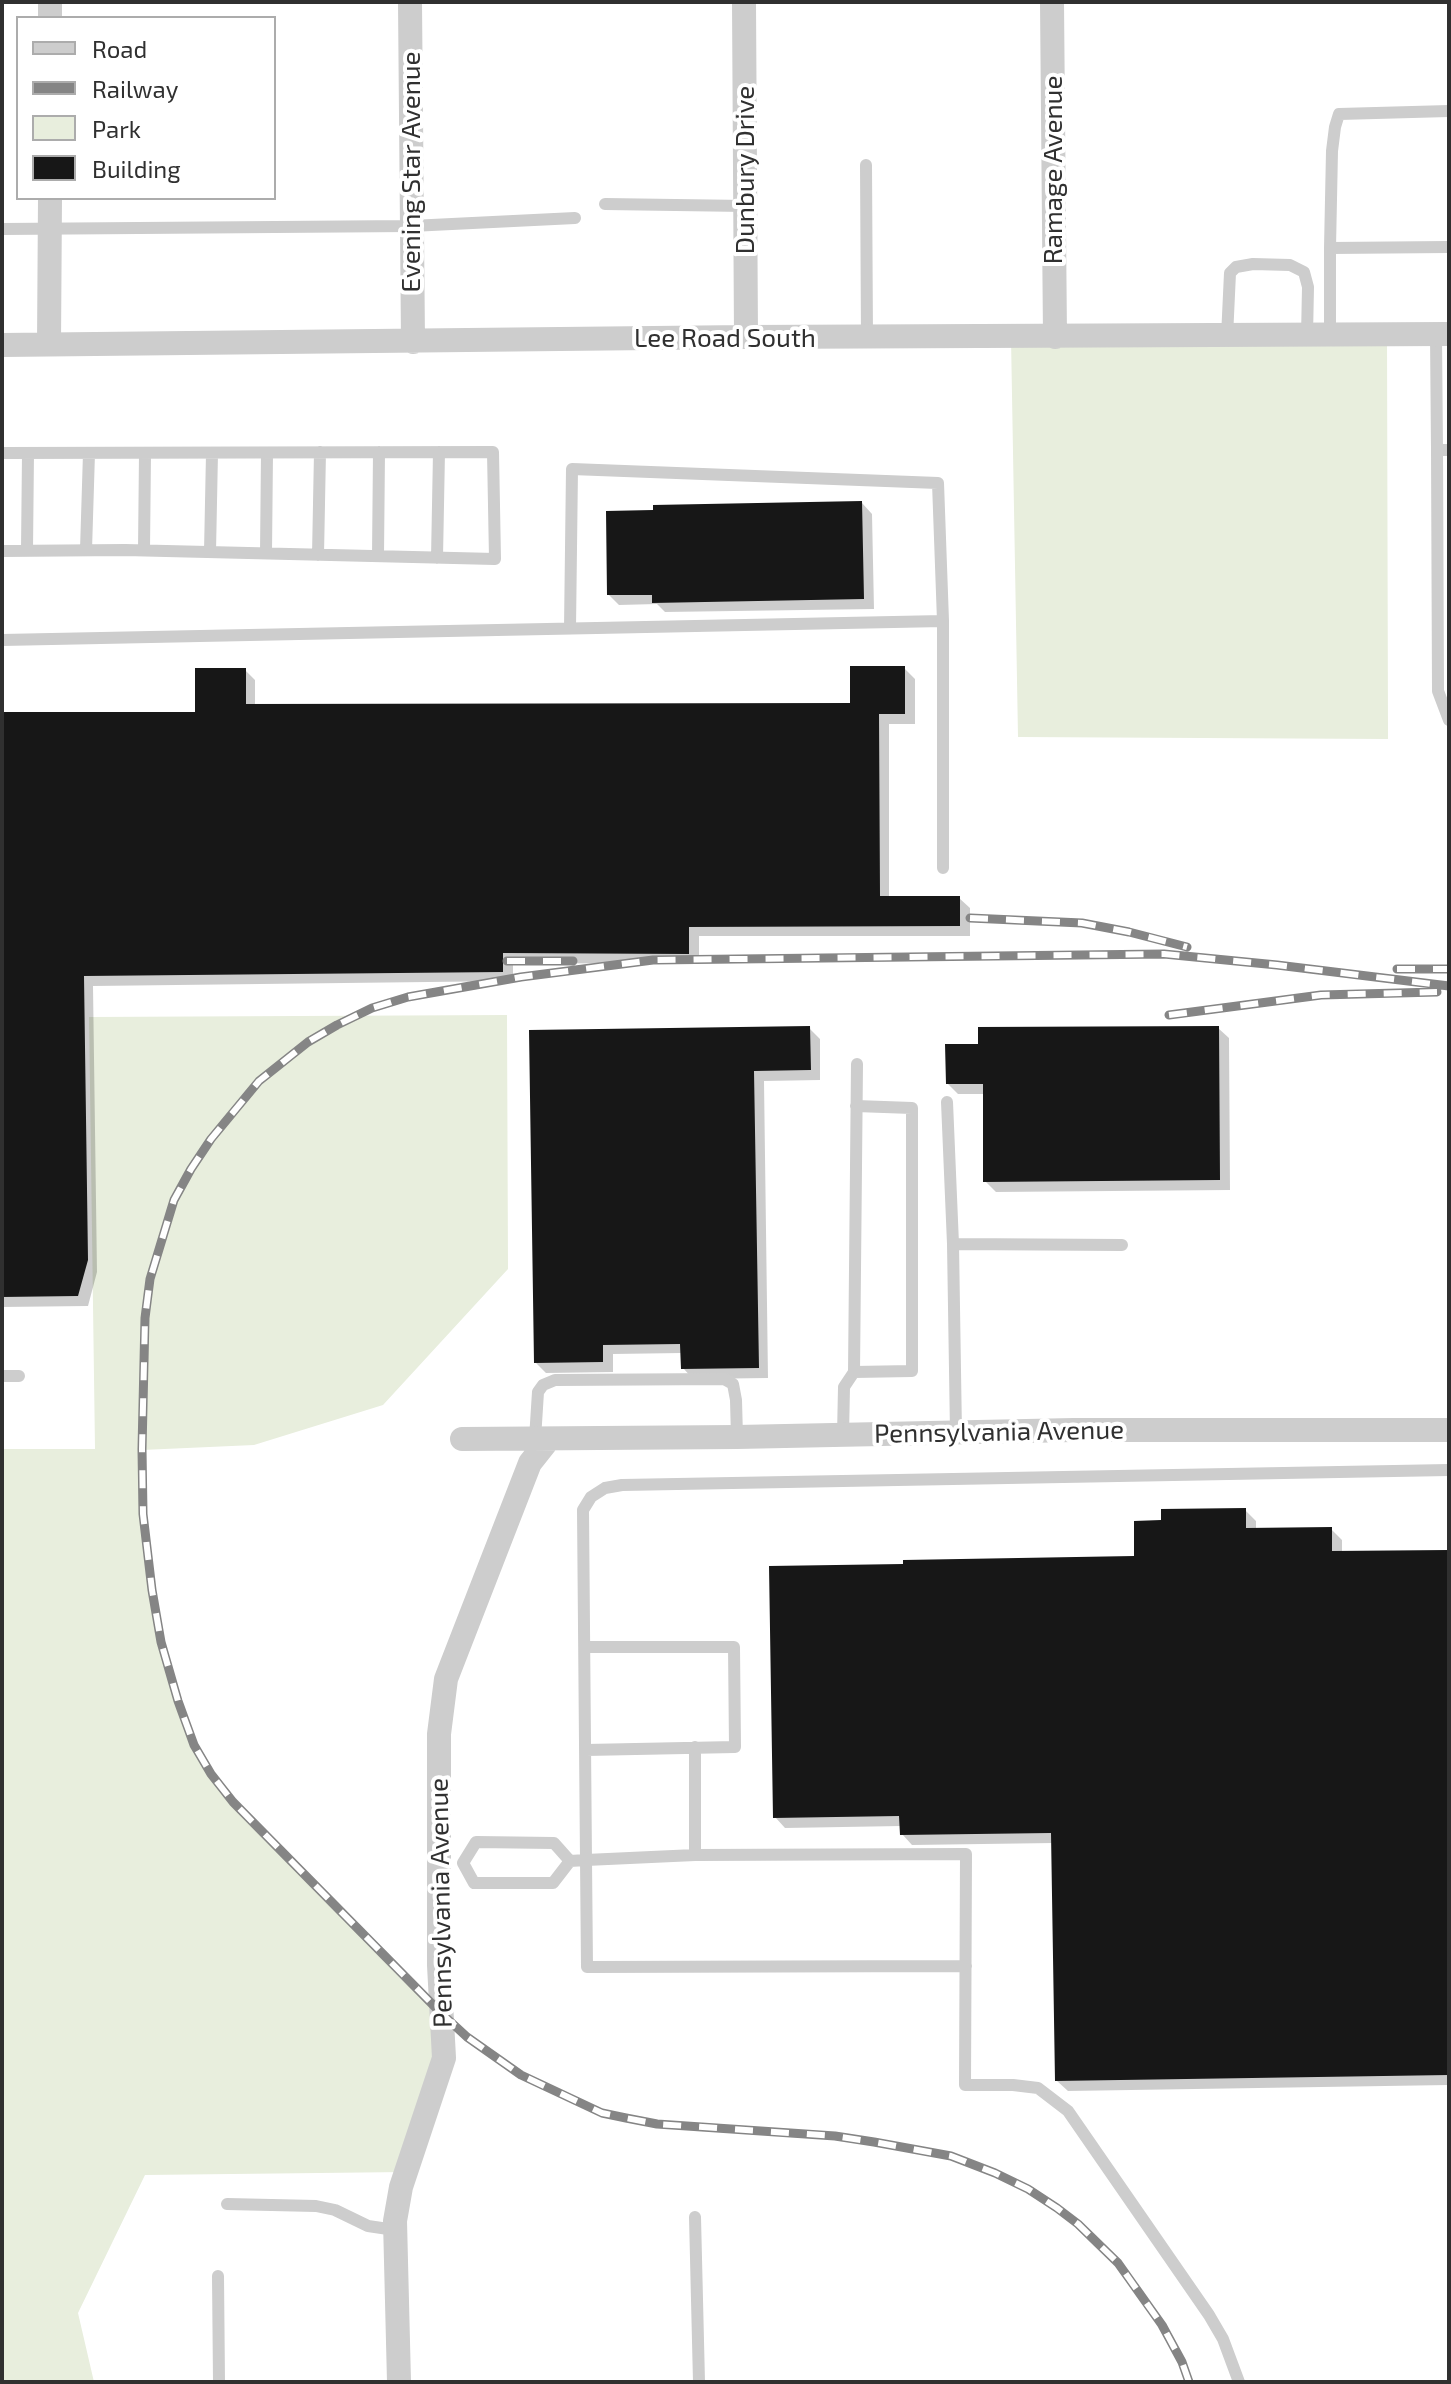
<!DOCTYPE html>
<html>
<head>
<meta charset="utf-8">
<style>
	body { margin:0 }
	#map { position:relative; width:1451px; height:2384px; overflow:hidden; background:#fff; font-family:"Exo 2",sans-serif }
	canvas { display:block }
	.frame { position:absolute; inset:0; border:4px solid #303030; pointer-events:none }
	.legend { position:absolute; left:16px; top:16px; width:260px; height:184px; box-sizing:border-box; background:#fff; border:2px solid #acacac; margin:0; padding:10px 14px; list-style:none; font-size:24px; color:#303030 }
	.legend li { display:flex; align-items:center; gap:16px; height:40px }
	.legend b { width:40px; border:2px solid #acacac }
</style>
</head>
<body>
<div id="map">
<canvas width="1451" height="2384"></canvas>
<div class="frame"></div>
<ul class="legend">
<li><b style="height:10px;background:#cdcdcd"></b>Road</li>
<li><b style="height:10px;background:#858585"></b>Railway</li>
<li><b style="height:22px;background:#e8eedd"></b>Park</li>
<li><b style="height:22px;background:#171717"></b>Building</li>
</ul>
</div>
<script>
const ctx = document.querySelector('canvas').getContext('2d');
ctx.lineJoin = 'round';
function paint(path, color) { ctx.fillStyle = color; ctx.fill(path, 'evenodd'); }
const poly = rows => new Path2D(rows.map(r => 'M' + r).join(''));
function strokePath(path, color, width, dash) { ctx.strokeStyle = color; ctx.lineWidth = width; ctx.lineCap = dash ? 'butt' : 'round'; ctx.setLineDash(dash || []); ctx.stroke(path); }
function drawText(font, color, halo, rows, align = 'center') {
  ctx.font = font + ' "Exo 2",sans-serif'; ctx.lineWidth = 8; ctx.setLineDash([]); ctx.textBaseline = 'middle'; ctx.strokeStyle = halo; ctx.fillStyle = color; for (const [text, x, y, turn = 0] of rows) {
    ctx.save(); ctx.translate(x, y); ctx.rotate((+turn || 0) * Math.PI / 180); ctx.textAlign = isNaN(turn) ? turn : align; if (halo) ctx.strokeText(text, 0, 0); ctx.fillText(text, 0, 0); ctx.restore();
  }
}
const green = poly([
	[1387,335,1388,739,1018,737,1011,338],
	[507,1015,508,1269,383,1405,254,1445,142,1450,143,1514,152,1590,161,1642,178,1701,194,1745,211,1774,233,1802,441,2013,444,2058,406,2172,145,2175,78,2313,94,2382,2,2382,2,1449,95,1449,89,1017]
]);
const shadow = poly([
	[862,503,872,514,874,609,665,612,657,604,619,605,609,595,655,512],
	[904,668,915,679,915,724,889,724,889,898,959,898,970,908,970,936,699,936,699,964,513,963,513,981,93,986,97,1272,88,1306,2,1307,2,714,197,714,245,670,255,680,255,706,852,705],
	[809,1028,820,1039,820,1080,764,1081,768,1378,693,1379,683,1368,682,1353,613,1354,613,1372,546,1373,536,1363,531,1032],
	[1218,1028,1229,1038,1230,1190,996,1192,985,1181,985,1094,958,1094,948,1084],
	[1245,1510,1256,1521,1256,1530,1331,1529,1342,1540,1342,1553,1449,1552,1449,2085,1068,2091,1057,2081,1054,1843,912,1845,902,1834,901,1826,785,1828,775,1817,1136,1558,1163,1522]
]);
const building = poly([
	[862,501,864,599,652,603,652,595,607,595,606,511,653,510,653,505],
	[850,666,905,666,905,714,879,714,880,896,960,896,960,926,689,927,689,954,503,953,503,972,84,976,88,1260,78,1296,2,1297,2,712,195,712,195,668,246,668,246,704,850,703],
	[810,1026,811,1070,754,1071,759,1368,681,1369,680,1344,603,1345,603,1362,534,1363,529,1030],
	[1219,1026,1220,1180,983,1182,983,1084,946,1084,945,1044,978,1044,978,1027],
	[1246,1508,1246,1528,1332,1527,1332,1551,1449,1550,1449,2075,1055,2081,1051,1833,900,1835,899,1816,773,1818,769,1566,903,1564,903,1560,1134,1556,1134,1521,1161,1520,1161,1509]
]);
const lane = poly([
	[866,165,867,338],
	[605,204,746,206],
	[2,229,411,226,575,218],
	[1330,248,1332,151,1335,127,1339,114,1449,111],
	[1436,335,1437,450,1449,450],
	[1330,336,1330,248,1449,247],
	[1227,337,1230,273,1236,267,1253,264,1290,265,1304,272,1308,287,1307,336],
	[1437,450,1438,691,1449,720],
	[2,453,493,452,495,559,125,550,2,551],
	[27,550,28,453],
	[86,550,89,453],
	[144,550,145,453],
	[210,552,212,453],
	[266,553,267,453],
	[318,555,320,452],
	[378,556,379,452],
	[437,558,439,452],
	[570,628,572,469,938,483,943,621,943,868],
	[2,640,943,621],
	[947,1102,953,1244],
	[854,1372,912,1371,912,1108,856,1106],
	[2,1376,19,1376],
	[956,1433,953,1244,1122,1245],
	[843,1435,844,1387,854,1372,857,1064],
	[535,1439,538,1392,543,1385,555,1380,724,1379,733,1384,736,1400,737,1437],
	[586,1647,734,1647,735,1747,586,1750],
	[695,1747,695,1855],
	[463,1863,474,1883,553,1883,570,1861,586,1860,587,1967,966,1966],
	[463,1863,476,1842,554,1843,570,1861],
	[227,2204,316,2206,335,2210,368,2226,395,2230],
	[695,2217,699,2382],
	[218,2276,219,2382],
	[1239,2382,1223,2339,1209,2315,1068,2111,1038,2088,1013,2085,965,2085,966,1854,695,1855,586,1860,583,1510,591,1497,605,1488,622,1485,1449,1470]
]);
const street = poly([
	[50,2,50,18],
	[410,2,413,342],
	[744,2,746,337],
	[1052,2,1055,337],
	[49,344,50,198],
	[2,345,746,337,1449,334],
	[462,1439,737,1437,1074,1430,1449,1430],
	[399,2382,395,2221,401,2187,444,2058,439,1965,439,1734,446,1679,530,1463,549,1439]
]);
const rail = poly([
	[970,918,1082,923,1129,932,1187,947],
	[507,961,573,961],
	[1397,969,1449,969],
	[1169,1015,1321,995,1437,992],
	[1189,2382,1182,2362,1162,2325,1118,2263,1078,2224,1057,2208,1028,2189,995,2173,951,2156,874,2142,835,2136,657,2124,626,2118,602,2113,521,2075,467,2037,441,2013,233,1802,211,1774,194,1745,178,1701,161,1642,152,1590,143,1514,142,1449,145,1318,150,1279,174,1200,191,1169,211,1139,259,1081,308,1042,337,1025,372,1008,408,997,521,977,653,960,1164,954,1277,965,1449,986]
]);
const streetNames = [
	["Dunbury Drive",745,170,-90],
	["Ramage Avenue",1053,170,-90],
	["Evening Star Avenue",411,172,-90],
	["Lee Road South",725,338],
	["Pennsylvania Avenue",999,1432,-1],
	["Pennsylvania Avenue",441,1903,-91]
];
paint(green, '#e8eedd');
paint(shadow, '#0003');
paint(building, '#171717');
strokePath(lane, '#cdcdcd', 12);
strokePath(street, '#cdcdcd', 24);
strokePath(rail, '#858585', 9);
strokePath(rail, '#fff', 6, [18]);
drawText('26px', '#303030', '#fff', streetNames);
</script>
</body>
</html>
